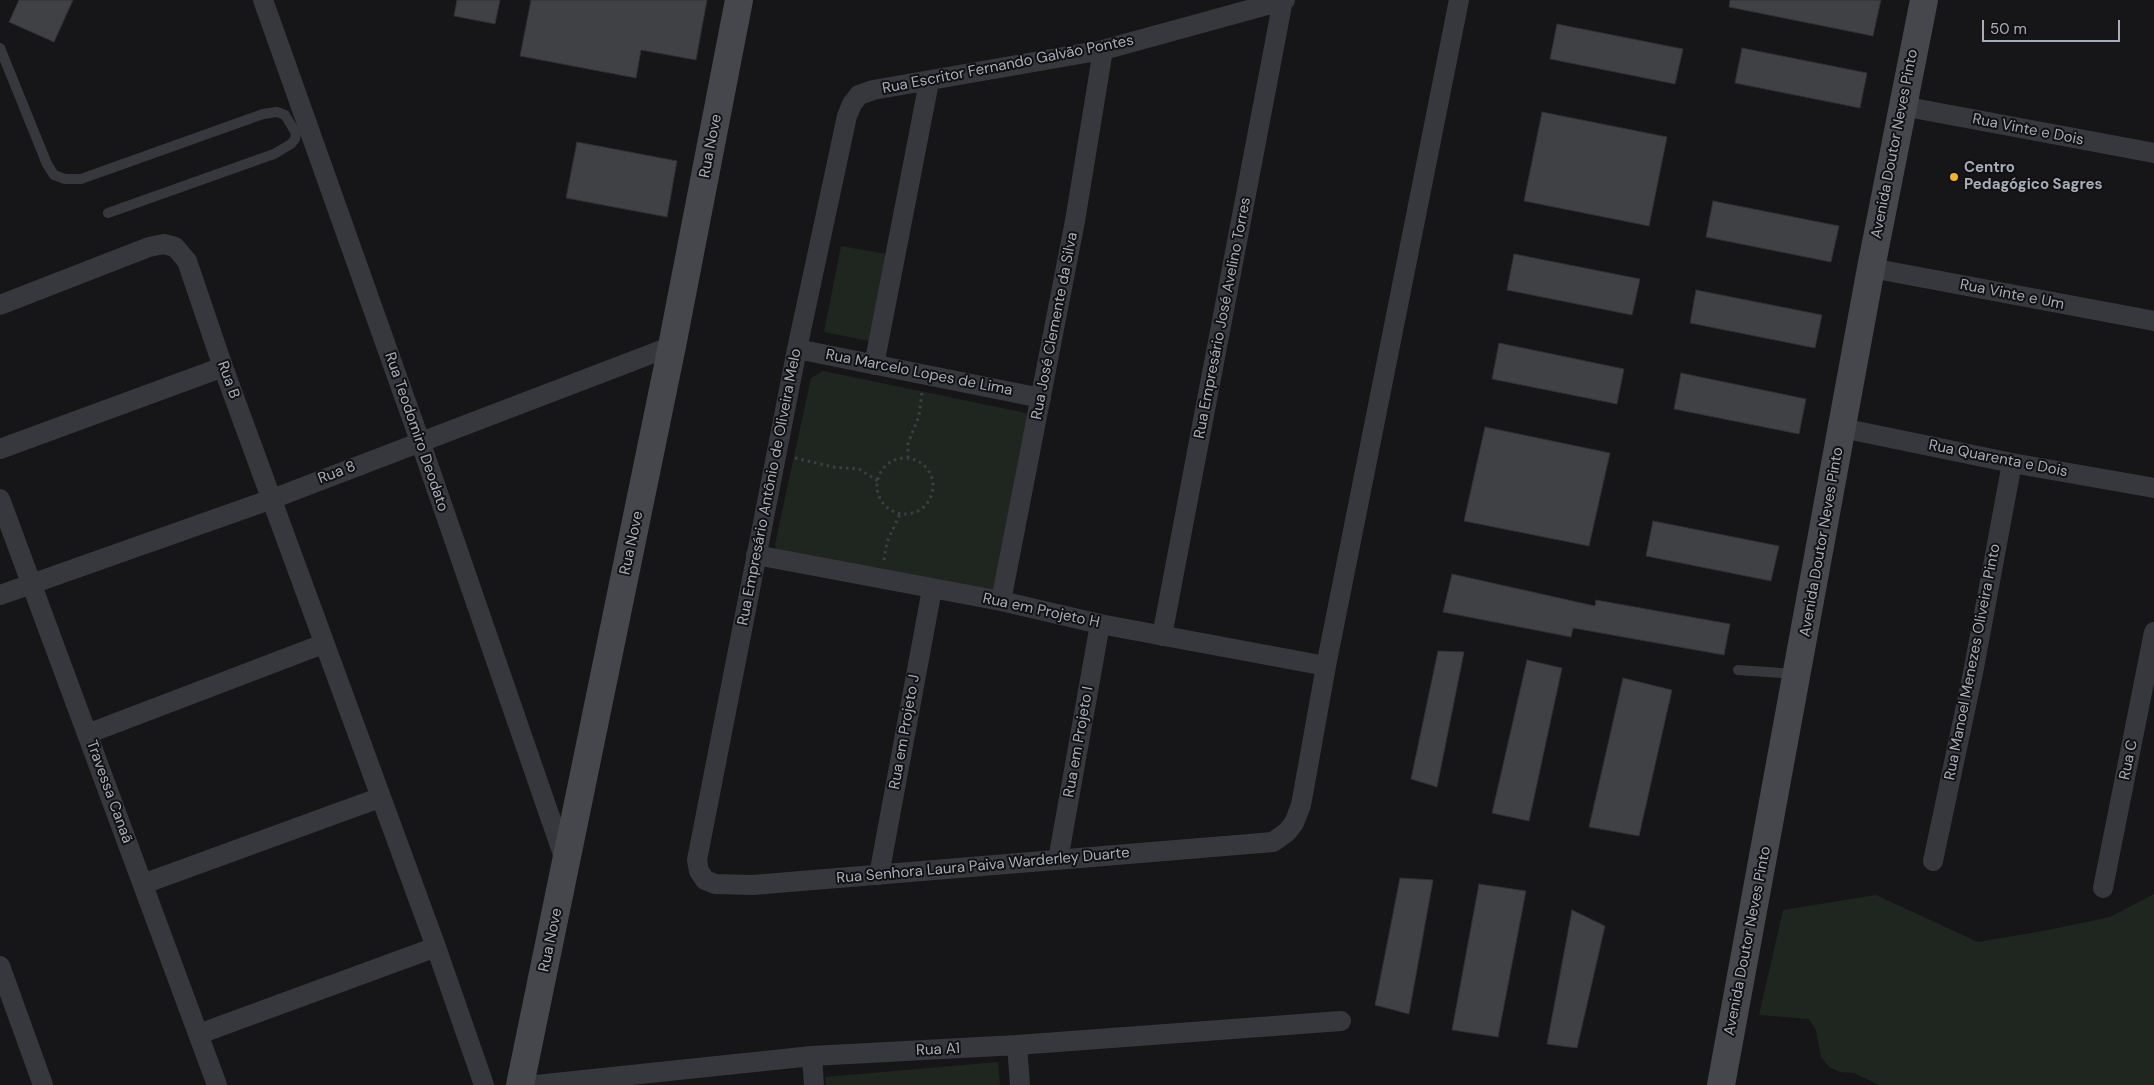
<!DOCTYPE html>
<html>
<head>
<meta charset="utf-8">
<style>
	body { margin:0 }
	#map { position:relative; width:2154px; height:1085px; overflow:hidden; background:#161618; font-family:"DM Sans",sans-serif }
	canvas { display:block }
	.scale { position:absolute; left:1982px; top:20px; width:138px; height:22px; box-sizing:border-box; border:2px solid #a8adb8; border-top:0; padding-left:6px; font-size:15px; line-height:18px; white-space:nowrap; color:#a8adb8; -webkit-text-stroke:4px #111113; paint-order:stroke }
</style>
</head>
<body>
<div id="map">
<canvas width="2154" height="1085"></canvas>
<div class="scale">50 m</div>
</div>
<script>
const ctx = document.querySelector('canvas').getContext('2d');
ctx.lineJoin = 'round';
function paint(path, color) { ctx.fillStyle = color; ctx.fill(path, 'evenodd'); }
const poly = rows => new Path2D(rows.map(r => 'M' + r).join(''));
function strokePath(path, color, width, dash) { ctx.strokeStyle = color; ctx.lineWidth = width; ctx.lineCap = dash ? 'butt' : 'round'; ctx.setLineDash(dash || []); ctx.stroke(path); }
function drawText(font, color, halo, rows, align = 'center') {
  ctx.font = font + ' "DM Sans",sans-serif'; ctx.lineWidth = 4; ctx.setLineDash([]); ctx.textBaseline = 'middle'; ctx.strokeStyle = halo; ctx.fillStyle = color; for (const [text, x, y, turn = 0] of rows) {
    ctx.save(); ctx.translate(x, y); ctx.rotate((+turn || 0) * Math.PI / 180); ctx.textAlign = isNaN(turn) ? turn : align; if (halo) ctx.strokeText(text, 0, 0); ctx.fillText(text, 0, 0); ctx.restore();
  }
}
const green = poly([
	[841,246,886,254,869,341,824,332],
	[823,371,1026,413,1034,427,1003,590,988,602,777,556,775,544,811,378],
	[2154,894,2154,1085,1879,1085,1854,1073,1840,1072,1829,1067,1821,1057,1816,1030,1809,1019,1759,1015,1783,910,1876,895,1978,942,2043,931,2110,917],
	[998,1062,1000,1085,826,1085,825,1077]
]);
const building = poly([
	[19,0,73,0,54,42,9,22,19,0],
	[457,0,500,0,495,24,454,16,457,0],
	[531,0,707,0,696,60,641,50,636,78,520,56,531,0],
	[1730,0,1881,0,1873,36,1729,7,1730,0],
	[1557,24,1683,49,1675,84,1550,59,1557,24],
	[1742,48,1867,73,1860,108,1735,83,1742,48],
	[1542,112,1667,137,1649,226,1524,201,1542,112],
	[577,142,677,161,667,217,566,198,577,142],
	[1713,201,1839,226,1831,262,1706,237,1713,201],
	[1514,254,1640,279,1632,315,1507,290,1514,254],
	[1696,290,1822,315,1815,348,1690,323,1696,290],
	[1499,343,1624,369,1617,404,1492,379,1499,343],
	[1681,373,1806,399,1799,434,1674,409,1681,373],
	[1485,427,1610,453,1589,546,1464,521,1485,427],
	[1653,521,1779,546,1771,581,1646,556,1653,521],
	[1452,574,1595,606,1596,600,1730,624,1724,655,1573,628,1571,637,1443,612,1452,574],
	[1438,651,1464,652,1437,787,1411,779,1438,651],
	[1527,660,1562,668,1529,821,1492,813,1527,660],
	[1623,678,1672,690,1639,836,1589,827,1623,678],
	[1400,878,1433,880,1409,1014,1375,1005,1400,878],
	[1479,884,1526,891,1498,1037,1452,1030,1479,884],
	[1572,910,1605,926,1577,1048,1547,1044,1572,910]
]);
const path = poly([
	[795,458,833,467,859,469,878,481],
	[908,458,908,443,919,416,922,392],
	'877 486a28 28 0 1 1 56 0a28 28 0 1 1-56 0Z',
	[884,560,887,542,900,514]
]);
const lane = poly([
	[0,48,47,164,54,175,65,179,81,179,263,114,277,112,285,115,296,133,295,139,291,144,274,154,108,213],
	[1738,670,1795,674]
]);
const street = poly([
	[263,0,420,441,566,863],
	[1285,0,1103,50,873,90,859,95,852,104,847,116,797,349,697,860,699,871,705,880,715,884,753,885,1273,842,1287,832,1294,823,1301,805,1326,666,1459,0],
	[1902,106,2154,153],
	[1871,268,2154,321],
	[0,305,149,247,164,244,175,247,187,261,223,367,436,947,484,1085],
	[797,349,1041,398],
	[874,365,929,82],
	[1842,428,2012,463,2154,488],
	[0,449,223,367],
	[0,499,217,1085],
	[756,555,1001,601,1100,624,1326,666],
	[0,595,272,499,672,346],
	[1001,601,1075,221,1103,50],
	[1162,636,1283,0],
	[87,734,323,644],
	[1058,860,1100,624],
	[1933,861,1973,673,2012,463],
	[879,875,932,589],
	[143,884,379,798],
	[2103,888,2154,632],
	[0,966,43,1085],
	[199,1034,436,947],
	[1017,1045,1020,1085],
	[812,1056,814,1085],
	[536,1085,812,1056,1017,1045,1341,1021]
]);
const secondary = poly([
	[520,1085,672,346,739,0],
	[1721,1085,1871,268,1924,0]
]);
const markers = [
	[1954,177,5,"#f2b134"]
];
const streetNames = [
	["Rua Escritor Fernando Galvão Pontes",1008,65,-11],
	["Rua Vinte e Dois",2028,130,11],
	["Avenida Doutor Neves Pinto",1895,144,-79],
	["Rua Nove",711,146,-79],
	["Rua Vinte e Um",2012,295,11],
	["Rua Empresário José Avelino Torres",1223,318,-79],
	["Rua José Clemente da Silva",1055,326,-79],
	["Rua Marcelo Lopes de Lima",919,373,11],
	["Rua B",228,380,70],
	["Rua Teodomiro Deodato",416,432,71],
	["Rua Quarenta e Dois",1998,459,11],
	["Rua 8",337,473,-21],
	["Rua Empresário Antônio de Oliveira Melo",770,487,-79],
	["Avenida Doutor Neves Pinto",1822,542,-80],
	["Rua Nove",632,543,-78],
	["Rua em Projeto H",1041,611,12],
	["Rua Manoel Menezes Oliveira Pinto",1973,662,-79],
	["Rua em Projeto J",905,732,-80],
	["Rua em Projeto I",1079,742,-80],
	["Rua C",2129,760,-78],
	["Travessa Canaã",109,792,70],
	["Rua Senhora Laura Paiva Warderley Duarte",983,866,-5],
	["Rua Nove",551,940,-78],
	["Avenida Doutor Neves Pinto",1748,941,-79],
	["Rua A1",938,1050,-3]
];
const poiNames = [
	["Centro",1964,168],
	["Pedagógico Sagres",1964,185]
];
paint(green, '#1e261f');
paint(building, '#404145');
strokePath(building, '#303034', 1);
strokePath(path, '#3d3f44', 3, [2.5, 4]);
strokePath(lane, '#37383d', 10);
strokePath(street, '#37383d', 20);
strokePath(secondary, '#45474d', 28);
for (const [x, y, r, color] of markers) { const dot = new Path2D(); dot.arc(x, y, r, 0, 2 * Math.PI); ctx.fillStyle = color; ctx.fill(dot); strokePath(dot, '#111113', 2); }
drawText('15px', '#a8adb8', '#111113', streetNames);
drawText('bold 15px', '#a8adb8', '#111113', poiNames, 'left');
</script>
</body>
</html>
